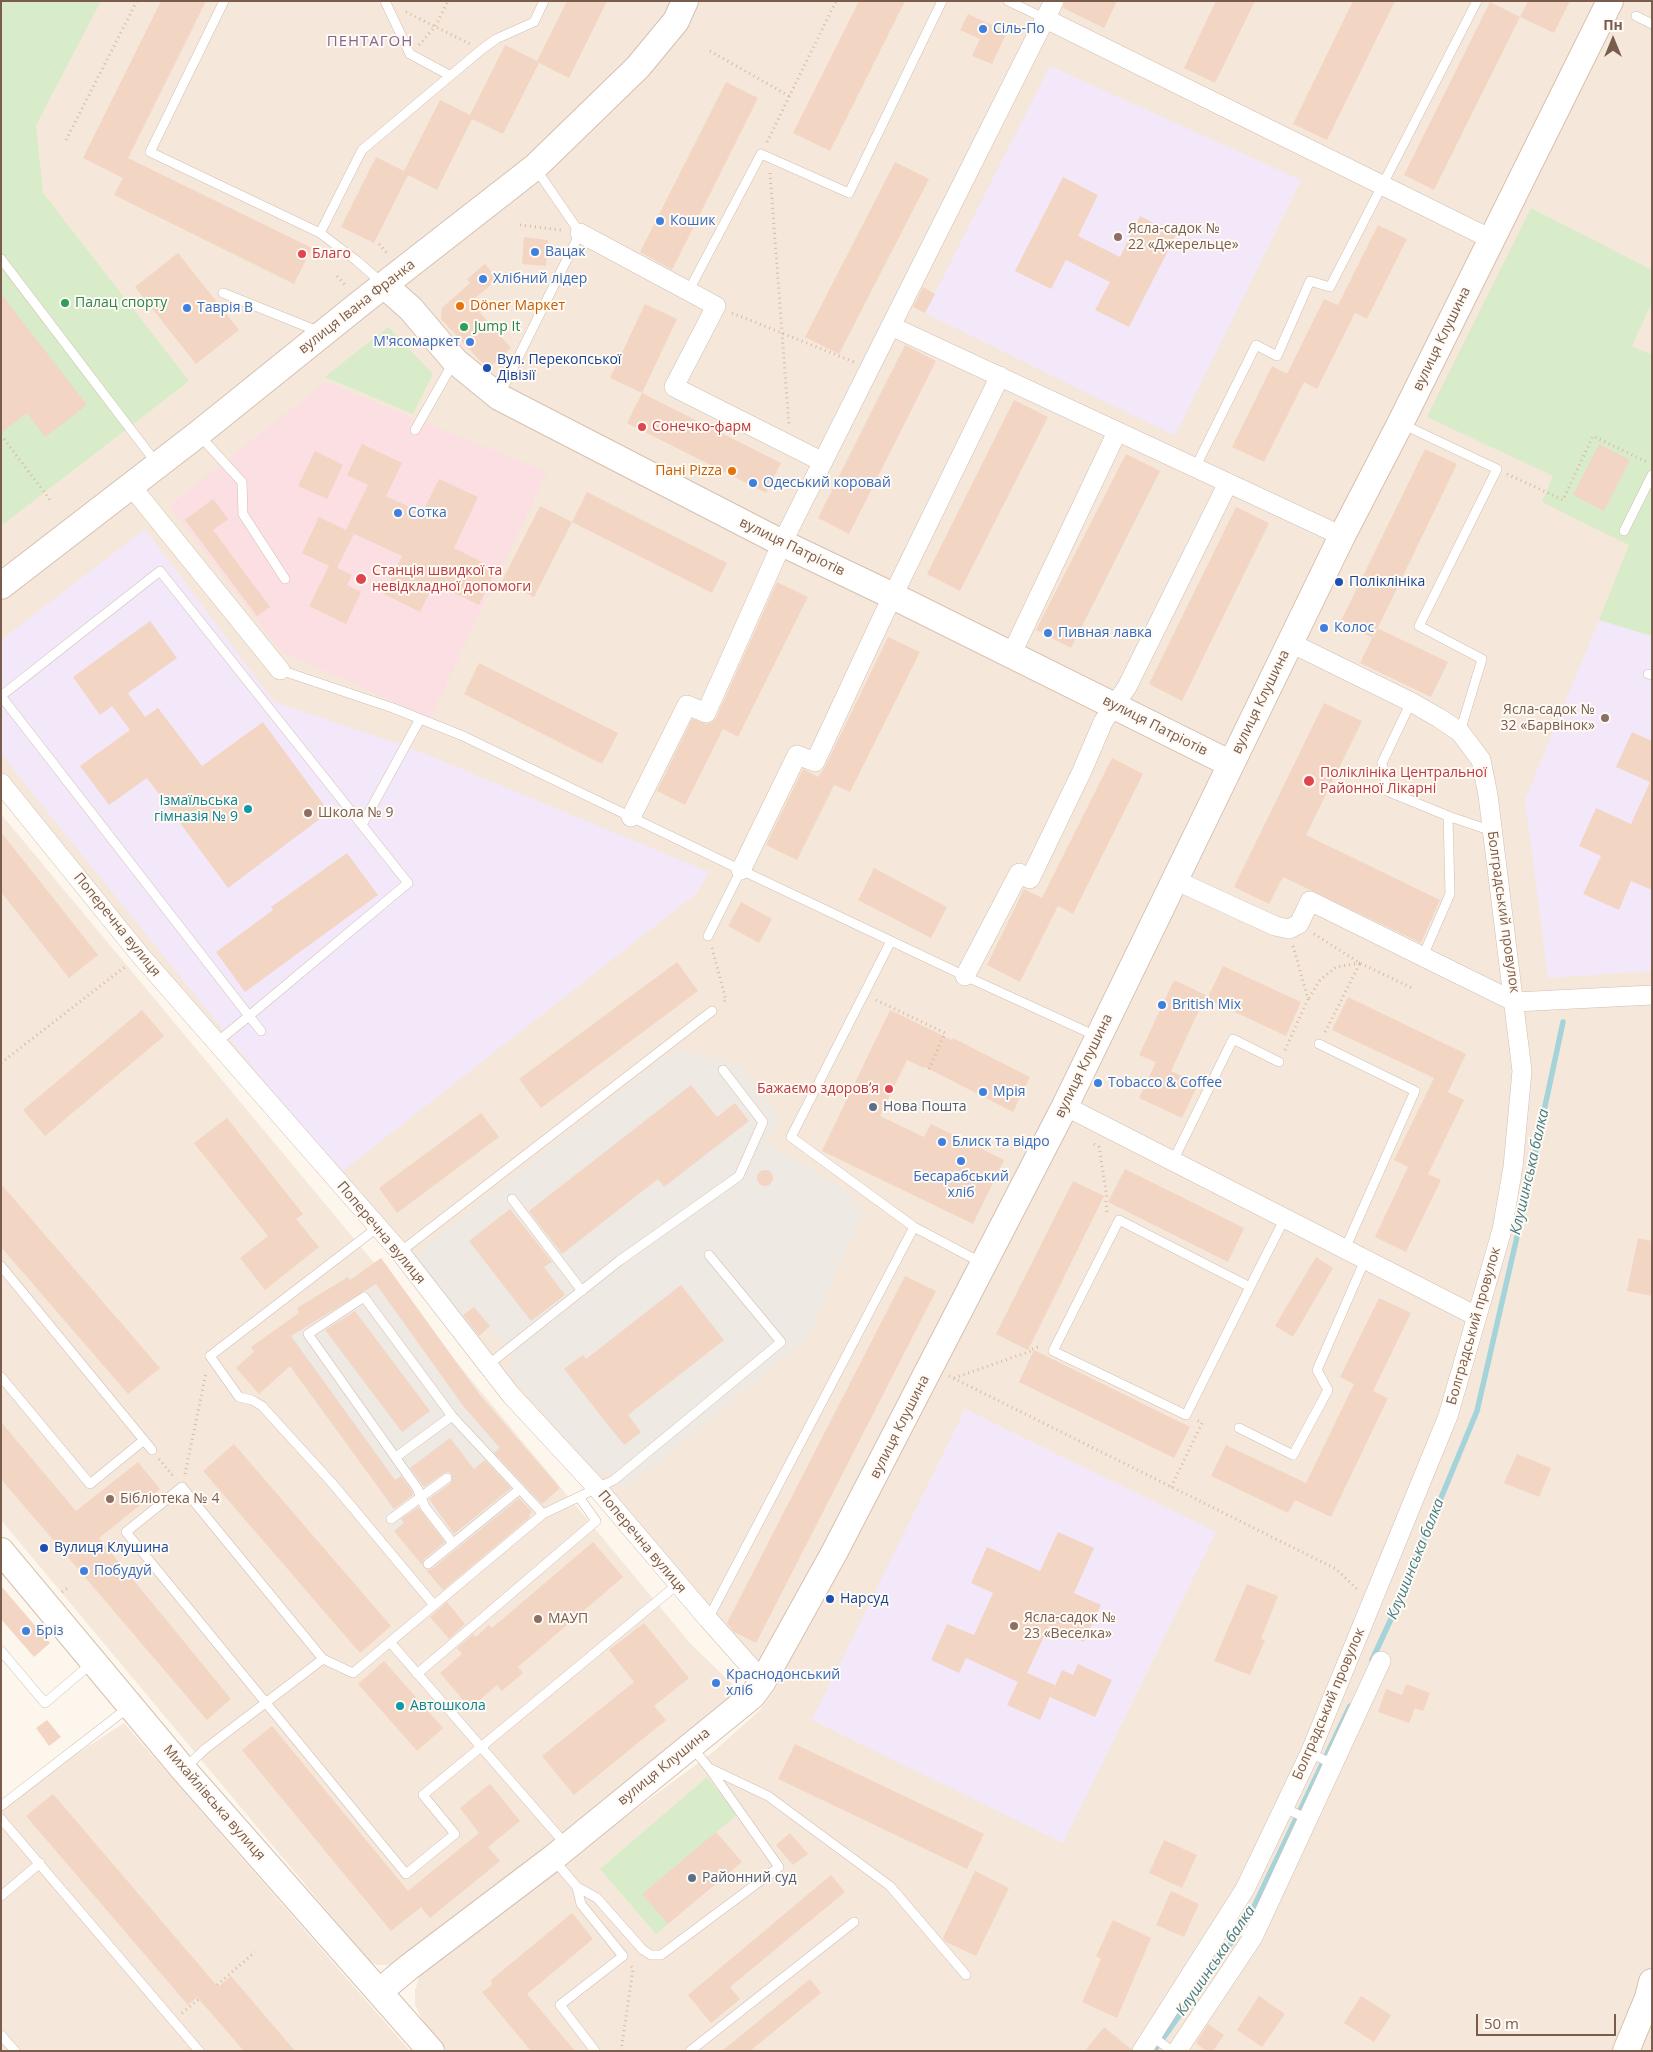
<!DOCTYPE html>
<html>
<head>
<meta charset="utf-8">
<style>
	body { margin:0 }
	#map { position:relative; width:1653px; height:2052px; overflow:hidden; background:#fdf6ec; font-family:"Open Sans",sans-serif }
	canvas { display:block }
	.frame { position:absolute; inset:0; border:2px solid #7a5c4d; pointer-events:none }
	.north { position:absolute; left:1588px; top:15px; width:50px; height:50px; -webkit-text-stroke:4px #fffaf3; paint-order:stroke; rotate:0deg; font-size:14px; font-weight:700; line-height:20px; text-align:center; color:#7a5c4d }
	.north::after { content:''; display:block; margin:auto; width:18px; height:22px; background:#7a5c4d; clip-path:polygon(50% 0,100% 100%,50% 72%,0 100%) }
	.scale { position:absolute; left:1476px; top:2014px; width:140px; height:22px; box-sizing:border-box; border:2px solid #7a5c4d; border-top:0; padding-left:6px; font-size:15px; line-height:18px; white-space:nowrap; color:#7a5c4d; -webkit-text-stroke:4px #fffaf3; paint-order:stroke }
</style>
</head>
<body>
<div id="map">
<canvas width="1653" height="2052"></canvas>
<div class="frame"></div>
<div class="north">Пн</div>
<div class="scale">50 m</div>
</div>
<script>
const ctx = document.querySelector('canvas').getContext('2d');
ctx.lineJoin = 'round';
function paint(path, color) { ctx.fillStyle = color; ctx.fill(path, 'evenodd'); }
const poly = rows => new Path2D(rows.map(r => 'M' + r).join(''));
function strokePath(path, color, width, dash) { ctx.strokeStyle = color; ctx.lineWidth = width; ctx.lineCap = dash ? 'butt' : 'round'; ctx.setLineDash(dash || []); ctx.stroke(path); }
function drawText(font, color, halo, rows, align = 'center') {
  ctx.font = font + ' "Open Sans",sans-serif'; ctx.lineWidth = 4; ctx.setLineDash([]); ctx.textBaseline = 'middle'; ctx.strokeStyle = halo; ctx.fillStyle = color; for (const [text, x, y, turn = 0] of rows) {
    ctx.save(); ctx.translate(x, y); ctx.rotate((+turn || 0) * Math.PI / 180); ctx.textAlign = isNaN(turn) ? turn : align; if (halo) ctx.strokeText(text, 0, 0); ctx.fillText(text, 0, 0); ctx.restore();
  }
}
const residential = poly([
	[1,1,1652,1,1652,2051,447,2051,424,2023,415,2005,415,1990,422,1968,713,1752,760,1710,777,1686,1055,1126,763,1665,708,1619,614,1501,1,783,1,586,150,470,1,567],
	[1,814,690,1643,742,1694,397,1965,377,1965,369,1961,1,1520],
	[124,1723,410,2051,1,2051,1,1803]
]);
const industrial = poly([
	[675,1049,741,1065,780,1119,765,1142,849,1192,863,1212,807,1339,628,1487,619,1486,608,1473,591,1472,509,1373,513,1354,490,1327,478,1336,420,1266,420,1249],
	[381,1258,480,1395,560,1488,529,1515,531,1517,443,1590,380,1514,391,1506,268,1335,300,1313,297,1308,348,1277,365,1269]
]);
const education = poly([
	[1050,66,1301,180,1175,436,925,313],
	[145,529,274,702,408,747,709,872,697,893,339,1174,1,754,1,640],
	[1599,620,1652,636,1652,971,1548,978,1525,800],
	[965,1409,1216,1532,1063,1843,812,1720]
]);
const medical = poly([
	[326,382,547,472,430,718,282,652,169,506]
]);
const green = poly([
	[1,1,101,1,36,125,43,193,189,381,1,526],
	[1531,208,1652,270,1652,302,1632,346,1652,355,1652,636,1599,620,1629,545,1542,502,1553,476,1427,417],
	[388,327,433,374,413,414,325,377],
	[707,1777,737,1815,643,1893,668,1924,656,1934,600,1869]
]);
const stream = poly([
	[1372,1660,1391,1619,1477,1411,1519,1228,1563,1022],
	[1154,2051,1248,1919,1350,1706]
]);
const building = poly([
	[161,1,206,1,128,158,312,248,294,284,114,195,123,178,83,158],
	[567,1,607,1,569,78,539,63,503,134,472,119,437,190,408,175,374,243,341,227,376,157,404,171,440,100,470,115,505,45,537,61],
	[859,1,905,1,830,151,793,133],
	[1065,1,1117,1,1104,28,1063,8],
	[1216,1,1255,1,1215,83,1184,68],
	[1353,1,1395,1,1327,140,1293,124],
	[1528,1,1570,1,1554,33,1520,17],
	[1490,2,1520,17,1434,190,1404,175],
	[968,14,1007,32,992,64,972,56,980,39,960,30],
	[726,82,758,98,672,270,640,252],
	[895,162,929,179,839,354,805,337],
	[1063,177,1098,195,1078,236,1120,257,1140,216,1176,235,1129,327,1095,310,1110,282,1066,260,1051,289,1015,271],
	[1378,225,1407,239,1367,319,1355,313,1317,389,1304,382,1264,462,1232,447,1272,366,1287,374,1324,299,1338,305],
	[524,237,548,240,546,266,522,264],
	[178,253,239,330,196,364,135,287],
	[485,264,498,279,474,299,479,305,476,308,511,348,493,364,484,365,441,319,442,308,470,283,467,279],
	[923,287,935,294,925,313,913,307],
	[1,294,87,405,45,437,27,413,1,433],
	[645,304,677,319,642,393,610,378],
	[905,345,936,361,849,534,818,518],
	[642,393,781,463,766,493,627,423],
	[1014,400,1048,417,960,591,927,574],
	[362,444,402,463,386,496,422,513,439,479,478,497,454,548,496,569,479,605,434,583,420,612,384,594,402,556,346,530,368,485,347,475],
	[1599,444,1630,460,1604,511,1573,495],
	[1425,449,1457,464,1373,638,1340,623],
	[315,451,343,465,327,499,298,486],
	[1126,454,1160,471,1071,648,1036,630],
	[587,492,727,563,712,593,572,522],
	[213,499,228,519,213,530,270,607,257,616,185,520],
	[540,506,572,522,534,597,502,581],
	[1236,507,1269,523,1182,701,1149,684],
	[319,517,354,534,337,568,352,575,347,585,361,592,346,624,309,606,329,566,302,553],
	[777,582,808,597,738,737,723,729,685,805,657,791,692,719,707,724,712,722,716,718],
	[150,621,177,658,128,693,145,717,158,708,202,766,263,722,329,812,228,888,147,778,109,805,80,766,130,730,112,706,100,715,73,677],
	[1377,628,1448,662,1431,697,1360,663],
	[888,637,920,652,850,792,834,785,797,860,766,845,803,769,818,777,825,767],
	[479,663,618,733,602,764,464,694],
	[1324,703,1362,721,1306,835,1440,900,1421,943,1283,877,1269,904,1234,887],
	[1632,732,1652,741,1652,890,1631,881,1619,910,1583,894,1601,856,1579,846,1596,808,1631,824,1650,782,1616,767],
	[1112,758,1143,774,1073,914,1058,906,1020,982,987,965,1024,889,1042,898],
	[1,832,98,955,69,978,1,892],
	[347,853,378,895,245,992,216,952,273,910,271,907],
	[874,868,947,907,931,938,858,900],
	[741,902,772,919,759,943,728,926],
	[677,962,698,991,541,1108,519,1079],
	[1223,966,1301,1002,1286,1036,1207,999],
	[1174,980,1206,995,1171,1071,1198,1084,1182,1118,1139,1098,1156,1062,1139,1055],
	[1348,997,1466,1054,1448,1092,1464,1100,1428,1174,1441,1180,1406,1252,1375,1237,1408,1167,1394,1160,1434,1078,1332,1030],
	[142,1010,164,1036,45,1136,23,1110],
	[890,1010,952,1040,953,1038,1030,1077,1013,1112,925,1067,924,1068,907,1060,880,1116,924,1137,931,1124,1004,1160,973,1224,822,1151],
	[691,1085,717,1117,735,1103,749,1121,664,1187,658,1179,562,1254,529,1211],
	[481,1113,499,1137,397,1213,379,1188],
	[227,1118,303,1214,296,1219,319,1247,265,1290,240,1258,268,1236,194,1143],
	[1125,1169,1244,1228,1228,1262,1108,1202],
	'757 1178a8 8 0 1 1 16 0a8 8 0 1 1-16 0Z',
	[1073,1181,1104,1196,1028,1350,996,1334],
	[1,1184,160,1368,128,1394,1,1247],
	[510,1209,552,1262,544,1267,565,1295,531,1321,469,1241],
	[1638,1238,1652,1241,1652,1296,1627,1291],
	[1316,1257,1333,1268,1293,1337,1275,1326],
	[381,1258,480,1395,560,1488,542,1504,494,1453,500,1448,464,1407,376,1284,291,1336,395,1480,401,1476,412,1491,413,1495,394,1509,290,1366,259,1394,236,1368,254,1352,251,1347,299,1313,297,1308,348,1277,350,1280],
	[905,1276,936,1291,756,1643,734,1632,727,1623],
	[681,1285,724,1340,628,1415,641,1432,624,1445,564,1369,583,1355,586,1359],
	[1379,1298,1411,1313,1373,1391,1388,1398,1331,1517,1295,1500,1288,1513,1211,1476,1226,1445,1306,1483,1354,1384,1340,1377],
	[474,1307,490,1326,479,1336,463,1315],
	[355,1311,430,1411,402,1432,325,1330],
	[1034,1350,1190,1427,1174,1458,1019,1382],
	[1,1422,76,1511,138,1462,160,1489,99,1538,231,1699,207,1720,1,1479],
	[450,1438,474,1469,485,1460,511,1488,454,1534,429,1499,451,1483,452,1475,449,1472,444,1473,424,1487,410,1468],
	[234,1444,391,1626,360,1653,203,1471],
	[1517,1454,1551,1468,1539,1497,1504,1483],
	[519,1498,532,1512,529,1515,530,1517,443,1590,426,1570,432,1569],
	[418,1507,445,1542,424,1559,422,1565,394,1531,404,1523,401,1519],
	[1058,1532,1094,1548,1074,1593,1101,1605,1084,1642,1049,1626,1027,1673,1055,1685,1040,1720,1007,1705,1018,1682,966,1658,959,1673,931,1660,947,1624,974,1635,993,1593,971,1583,987,1547,1040,1571],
	[593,1542,623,1577,518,1667,523,1673,502,1691,497,1685,470,1708,440,1673,462,1654,457,1648,473,1634,476,1637,489,1625,492,1628],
	[1247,1584,1278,1596,1261,1639,1265,1640,1250,1675,1214,1661],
	[1,1586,50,1643,34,1657,1,1619],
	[447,1602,465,1624,449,1639,430,1617],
	[644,1623,689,1678,654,1706,666,1720,574,1795,542,1756,634,1682,609,1650],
	[384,1661,443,1728,417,1751,358,1684],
	[1078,1664,1112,1680,1095,1717,1050,1697,1062,1670,1073,1675],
	[1406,1684,1430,1693,1423,1711,1415,1708,1409,1723,1378,1712,1386,1689,1402,1695],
	[47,1720,61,1737,49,1746,36,1728],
	[272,1726,408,1891,479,1833,460,1808,490,1784,520,1821,488,1847,500,1861,430,1918,421,1907,391,1931,242,1750],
	[795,1744,984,1834,967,1869,778,1779],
	[53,1794,218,1987,231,1976,295,2051,244,2051,197,1997,188,2005,26,1816],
	[716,1832,742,1862,668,1924,642,1894],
	[790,1833,808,1854,793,1865,776,1845],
	[1164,1840,1197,1855,1182,1888,1149,1873],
	[975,1871,1009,1888,976,1956,946,1942,943,1938],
	[831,1875,845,1892,730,1987,740,1999,711,2023,688,1995],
	[1171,1891,1199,1904,1184,1937,1156,1925],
	[572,1913,593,1939,527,1994,575,2051,531,2051,482,1992,492,1985,491,1980],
	[1113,1920,1151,1938,1117,2018,1082,2002,1101,1959,1096,1956],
	[810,1979,821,1993,750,2051,722,2051],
	[1259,1996,1285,2014,1262,2047,1237,2030],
	[1361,1996,1391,2015,1374,2042,1344,2023],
	[1208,2024,1224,2035,1213,2051,1206,2051,1196,2043],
	[1104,2027,1131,2049,1131,2051,1085,2051]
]);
const path = poly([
	[406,12,470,44],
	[419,45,435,27,448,1],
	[710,51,789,96],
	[66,140,137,1],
	[767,142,836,1],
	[770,173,789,426],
	[520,225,561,230],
	[379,244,388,254],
	[337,276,347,287],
	[732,313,854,362],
	[4,439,50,500],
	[1507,474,1563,500,1593,436,1649,463],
	[1314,934,1360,963,1412,988],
	[712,948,726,1000,722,1003],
	[1309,998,1320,980,1336,967,1360,963],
	[876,1000,945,1033,929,1069],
	[1325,1032,1360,963],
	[1285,1050,1308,999,1293,946],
	[1,1063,126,966],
	[1094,1144,1099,1147,1107,1198],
	[1106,1201,1107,1213],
	[1032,1349,1040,1346],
	[949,1376,1336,1569,1357,1589],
	[954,1378,1031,1351],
	[159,1459,174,1477],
	[185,1474,206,1373],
	[1171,1487,1202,1423,1197,1420],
	[62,1592,69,1587],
	[217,1985,255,1952],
	[182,2013,199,1999],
	[621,2051,633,1969,631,1966]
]);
const lane = poly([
	[224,1,150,152,320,233],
	[385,1,410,54,449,75],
	[1008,1,1046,19],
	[1636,16,1652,24],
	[1,259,157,464],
	[382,283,357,261,320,233,362,150,481,50,496,39,534,22,544,1],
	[688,292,761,154,849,193,942,1],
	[223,293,320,332],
	[500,394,580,233,536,169],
	[1402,424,1497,469,1419,626,1482,659,1460,732],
	[415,430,453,363],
	[200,436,242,482,243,514,285,579],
	[1195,468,1256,345,1277,356,1310,281,1330,287,1477,1],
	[1624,531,1652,475],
	[280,670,393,708,463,736,741,870,965,976,1096,1036],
	[1648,674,1652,675],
	[1411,702,1382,763,1387,791,1448,816,1450,894,1423,956],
	[1448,816,1492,831],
	[362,825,420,719],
	[708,936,741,870],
	[891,941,791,1137,914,1227,982,1263],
	[217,1042,249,1016,408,883,160,571,1,696,249,1016,261,1031],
	[1319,1044,1415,1091,1345,1249],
	[1173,1161,1233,1039,1279,1062],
	[512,1199,582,1291],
	[378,1227,210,1356,239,1397,252,1400,262,1406,332,1483,434,1605],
	[400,1252,712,1011],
	[1,1266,152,1450],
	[1250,1287,1119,1220,1053,1351,1186,1415,1258,1271,1285,1218],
	[488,1365,619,1261,739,1176,763,1122,723,1070],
	[1,1377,90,1484,144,1440],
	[1239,1428,1293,1455,1328,1390,1317,1370,1365,1260],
	[396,1457,452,1416],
	[391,1519,447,1478],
	[453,1543,425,1507,417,1488,308,1334,364,1297,452,1416,543,1514],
	[428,1564,520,1489],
	[678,1584,423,1795,455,1834,406,1874,126,1532,182,1487,323,1659,353,1673,543,1514,614,1480,781,1342,709,1255],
	[708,1619,914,1227],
	[390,1642,567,1846],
	[1,1651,45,1703,92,1663],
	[417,1674,596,1521,579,1497],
	[692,1747,709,1768,768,1796,890,1886,966,1975],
	[1310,1753,1333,1764],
	[185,1768,205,1749,323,1659],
	[1,1806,129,1707],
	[1284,1808,1308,1819],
	[1,1819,199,2051],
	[554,1860,577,1887,581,1904,623,1956,560,2005,595,2051],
	[577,1887,597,1898,643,1950,651,1955,661,1955,779,1867,709,1768],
	[1,1896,40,1863],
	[1226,1922,1253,1937],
	[1,2035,15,2051],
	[1152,2036,1172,2051],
	[690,2051,854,1922]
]);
const street = poly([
	[1046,19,1491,239],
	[580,233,716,306,674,387,823,462],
	[891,326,1342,536],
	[131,486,280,670],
	[1011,655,1117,432],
	[1,783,140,955,400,1252,511,1395,597,1488,708,1619,763,1681],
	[631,817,687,705,706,713,782,543,1054,1],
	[741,870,797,755,815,762,883,616,1000,376],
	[1175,880,1275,926,1289,929,1299,924,1310,901,1515,1002,1652,995],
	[965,976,1019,873,1030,879,1082,771,1103,722,1127,687,1228,483],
	[1065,1106,1476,1316],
	[1142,2051,1245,1889,1310,1753,1448,1416,1502,1230,1513,1167,1522,1071,1488,795,1481,760,1460,732,1439,718,1411,702,1291,643],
	[1177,2051,1253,1937,1381,1661]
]);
const secondary = poly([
	[384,285,411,309,455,361,499,397,782,543,893,596,1231,764],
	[1,586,198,434,362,302,535,167,638,67,676,21,685,1],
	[1,1551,183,1769,431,2051],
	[380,1991,409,1967,553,1858,752,1696,763,1681,834,1553,1065,1106,1342,536,1400,424,1610,1],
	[1626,2051,1648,1998,1652,1982]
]);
const markers = [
	[983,29,5,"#3f7fe0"],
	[660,221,5,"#3f7fe0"],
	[1118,237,5,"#8d6e63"],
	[535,252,5,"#3f7fe0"],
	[302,254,5,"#e0444e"],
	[483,279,5,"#3f7fe0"],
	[65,303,5,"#2e9e5b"],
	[460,306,5,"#e8710a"],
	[187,308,5,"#3f7fe0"],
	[464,327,5,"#2e9e5b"],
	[470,342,5,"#3f7fe0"],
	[487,368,5,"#1a4fb4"],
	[642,427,5,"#e0444e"],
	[732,471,5,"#e8710a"],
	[753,483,5,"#3f7fe0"],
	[398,513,5,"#3f7fe0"],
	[361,579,6,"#e0444e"],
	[1339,582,5,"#1a4fb4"],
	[1324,628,5,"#3f7fe0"],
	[1048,633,5,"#3f7fe0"],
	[1605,718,5,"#8d6e63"],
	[1309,781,6,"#e0444e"],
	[248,809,5,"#0f9aa8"],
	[308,813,5,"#8d6e63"],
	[1162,1005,5,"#3f7fe0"],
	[1098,1083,5,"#3f7fe0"],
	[889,1089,5,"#e0444e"],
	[983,1092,5,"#3f7fe0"],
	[873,1107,5,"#5c6f8a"],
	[942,1142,5,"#3f7fe0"],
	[961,1161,5,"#3f7fe0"],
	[110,1499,5,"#8d6e63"],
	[44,1548,5,"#1a4fb4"],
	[84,1571,5,"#3f7fe0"],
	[830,1599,5,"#1a4fb4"],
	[538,1619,5,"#8d6e63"],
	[1014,1626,5,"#8d6e63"],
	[26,1631,5,"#3f7fe0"],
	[716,1683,5,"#3f7fe0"],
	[400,1706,5,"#0f9aa8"],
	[692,1878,5,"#5c6f8a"]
];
const shopNames = [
	["Сіль-По",993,29],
	["Кошик",670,221],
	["Вацак",545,252],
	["Хлібний лідер",493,279],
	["Таврія В",197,308],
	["М'ясомаркет",460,342,"right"],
	["Одеський коровай",763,483],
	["Сотка",408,513],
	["Колос",1334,628],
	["Пивная лавка",1058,633],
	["British Mix",1172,1005],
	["Tobacco & Coffee",1108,1083],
	["Мрія",993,1092],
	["Блиск та відро",952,1142],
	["Бесарабський",961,1177,"center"],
	["хліб",961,1193,"center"],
	["Побудуй",94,1571],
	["Бріз",36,1631],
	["Краснодонський",726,1675],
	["хліб",726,1691]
];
const educationNames = [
	["Ясла-садок №",1128,229],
	["22 «Джерельце»",1128,245],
	["Ясла-садок №",1595,710,"right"],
	["32 «Барвінок»",1595,726,"right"],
	["Школа № 9",318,813],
	["Бібліотека № 4",120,1499],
	["Ясла-садок №",1024,1618],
	["23 «Веселка»",1024,1634],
	["МАУП",548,1619]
];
const healthNames = [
	["Благо",312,254],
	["Сонечко-фарм",652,427],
	["Станція швидкої та",372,571],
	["невідкладної допомоги",372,587],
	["Поліклініка Центральної",1320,773],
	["Районної Лікарні",1320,789],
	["Бажаємо здоровʼя",879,1089,"right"]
];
const leisureNames = [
	["Палац спорту",75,303],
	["Jump It",474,327]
];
const foodNames = [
	["Döner Маркет",470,306],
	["Пані Pizza",722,471,"right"]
];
const streetNames = [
	["вулиця Івана Франка",357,307,-38],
	["вулиця Клушина",1442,339,-64],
	["вулиця Патріотів",792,547,26],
	["вулиця Клушина",1261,702,-64],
	["вулиця Патріотів",1155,726,27],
	["Болградський провулок",1503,912,82],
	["Поперечна вулиця",117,925,51],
	["вулиця Клушина",1084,1066,-64],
	["Поперечна вулиця",381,1233,50],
	["Болградський провулок",1474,1326,-74],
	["вулиця Клушина",900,1427,-63],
	["Поперечна вулиця",642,1542,50],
	["Болградський провулок",1329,1704,-67],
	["вулиця Клушина",664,1767,-39],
	["Михайлівська вулиця",214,1803,49]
];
const transitNames = [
	["Вул. Перекопської",497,360],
	["Дівізії",497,376],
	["Поліклініка",1349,582],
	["Вулиця Клушина",54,1548],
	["Нарсуд",840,1599]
];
const cultureNames = [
	["Ізмаїльська",238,801],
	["гімназія № 9",238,817],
	["Автошкола",410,1706,"left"]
];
const serviceNames = [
	["Нова Пошта",883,1107],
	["Районний суд",702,1878]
];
const neighbourhoodNames = [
	["ПЕНТАГОН",370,42]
];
const waterNames = [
	["Клушинська балка",1530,1172,-77],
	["Клушинська балка",1416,1559,-68],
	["Клушинська балка",1216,1961,-56]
];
paint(residential, '#f5e8da');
paint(industrial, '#efe9e4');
paint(education, '#f3e8fa');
paint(medical, '#fbdfe3');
paint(green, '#d8ecc9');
strokePath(stream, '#a5d3da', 5.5);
paint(building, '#f3d5c3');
strokePath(lane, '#d1beb0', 10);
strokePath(street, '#d1beb0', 20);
strokePath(secondary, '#d6c0b0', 28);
strokePath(path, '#d9b8a5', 3, [1, 4]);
strokePath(lane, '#fff', 9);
strokePath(street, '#fff', 19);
strokePath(secondary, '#fff', 26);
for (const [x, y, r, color] of markers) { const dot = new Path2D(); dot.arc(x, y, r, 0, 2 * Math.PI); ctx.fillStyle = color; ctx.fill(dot); strokePath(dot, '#fffaf3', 2); }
drawText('14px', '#366cbe', '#fffaf3', shopNames, 'left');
drawText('14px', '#785e54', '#fffaf3', educationNames, 'left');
drawText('14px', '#be3a42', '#fffaf3', healthNames, 'left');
drawText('14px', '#27864d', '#fffaf3', leisureNames, 'left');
drawText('14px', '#c56008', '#fffaf3', foodNames, 'left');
drawText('14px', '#7a5c4d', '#fffaf3', streetNames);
drawText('14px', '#164399', '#fffaf3', transitNames, 'left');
drawText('14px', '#0d838f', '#fffaf3', cultureNames, 'right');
drawText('14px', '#4e5e75', '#fffaf3', serviceNames, 'left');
ctx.letterSpacing = '1px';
drawText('15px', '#846695', '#fffaf3', neighbourhoodNames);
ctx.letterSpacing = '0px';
drawText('italic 15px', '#437c86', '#fffaf3', waterNames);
</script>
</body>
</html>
